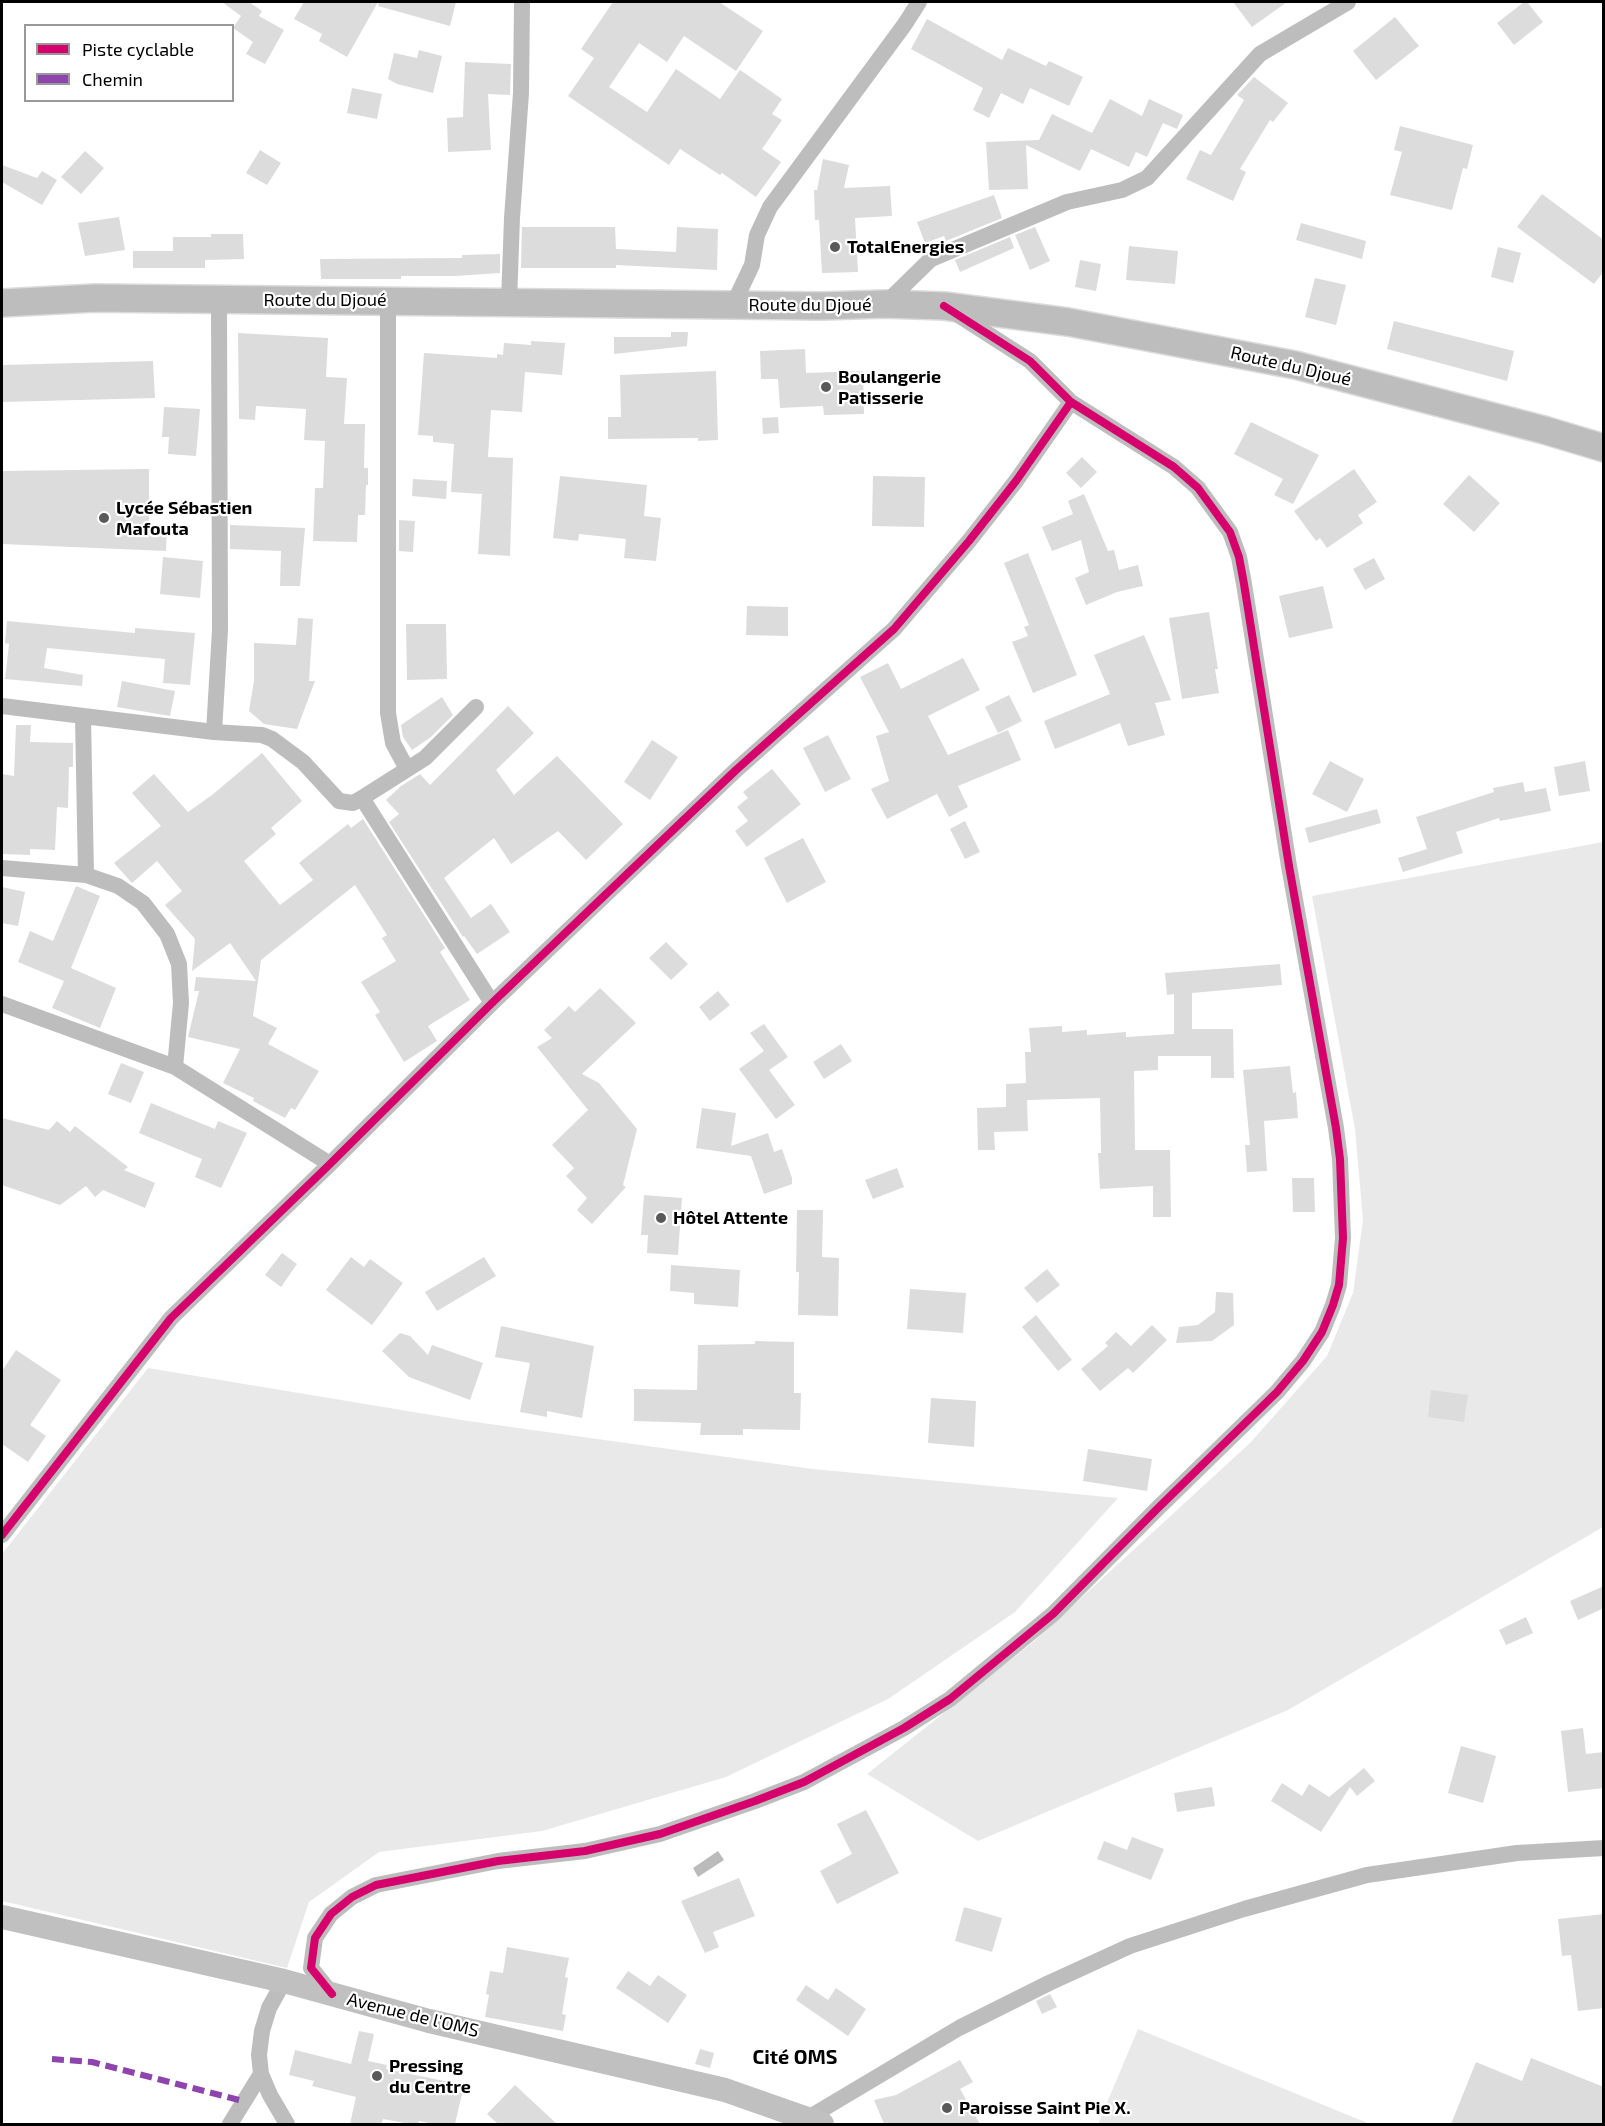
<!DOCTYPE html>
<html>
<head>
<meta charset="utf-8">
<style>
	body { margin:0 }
	#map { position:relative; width:1605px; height:2126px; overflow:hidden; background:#fff; font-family:"Exo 2",sans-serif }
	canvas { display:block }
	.frame { position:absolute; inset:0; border:3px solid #000; pointer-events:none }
	.legend { position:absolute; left:24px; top:24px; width:210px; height:78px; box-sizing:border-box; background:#fff; border:2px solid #999; margin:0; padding:8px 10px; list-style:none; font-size:18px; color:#000 }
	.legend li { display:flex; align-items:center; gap:12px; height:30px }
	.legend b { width:30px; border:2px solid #999 }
</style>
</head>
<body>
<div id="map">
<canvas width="1605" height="2126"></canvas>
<div class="frame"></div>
<ul class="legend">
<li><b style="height:8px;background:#d6006c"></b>Piste cyclable</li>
<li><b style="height:8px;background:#8e44ad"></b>Chemin</li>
</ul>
</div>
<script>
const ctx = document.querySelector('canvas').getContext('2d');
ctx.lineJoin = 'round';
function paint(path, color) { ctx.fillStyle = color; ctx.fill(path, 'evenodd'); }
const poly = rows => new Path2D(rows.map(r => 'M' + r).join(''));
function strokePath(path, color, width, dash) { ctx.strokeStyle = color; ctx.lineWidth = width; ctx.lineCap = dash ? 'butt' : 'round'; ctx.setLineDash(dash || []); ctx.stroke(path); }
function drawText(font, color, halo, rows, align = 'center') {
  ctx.font = font + ' "Exo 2",sans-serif'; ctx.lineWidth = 4.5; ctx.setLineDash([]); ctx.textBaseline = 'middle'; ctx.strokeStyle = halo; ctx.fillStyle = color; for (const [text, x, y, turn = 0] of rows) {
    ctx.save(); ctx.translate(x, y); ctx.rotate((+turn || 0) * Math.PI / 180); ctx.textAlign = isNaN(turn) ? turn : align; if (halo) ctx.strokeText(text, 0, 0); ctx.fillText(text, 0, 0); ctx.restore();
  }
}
const green = poly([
	[1603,842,1603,1527,1288,1710,978,1841,867,1774,1033,1642,1250,1443,1327,1356,1353,1293,1363,1220,1355,1129,1312,896],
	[148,1368,468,1421,813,1469,1118,1498,1015,1612,888,1699,726,1777,542,1831,379,1852,309,1902,287,1968,2,1901,2,1554],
	[1138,2029,1370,2124,1098,2124]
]);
const water = poly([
	[718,1851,724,1860,698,1877,693,1868]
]);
const building = poly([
	[222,2,249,2,262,11,259,16,284,30,265,64,246,54,253,42,233,28,241,16],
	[304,2,378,2,347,57,319,41,322,34,294,19],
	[379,2,456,2,450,26,378,6],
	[613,2,719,2,763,31,736,71,684,36,667,62,639,43,609,87,647,112,676,69,720,99,740,70,782,99,772,114,782,120,762,149,781,162,756,197,722,173,720,175,680,149,669,165,568,96,594,58,581,49],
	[1233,2,1287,2,1252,27],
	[1524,2,1527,2,1543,22,1514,45,1497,23],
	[1395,17,1419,46,1376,80,1353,51],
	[927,19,1002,60,1008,48,1046,66,1049,61,1083,77,1069,106,1030,88,1023,104,1001,93,989,118,973,110,983,88,911,49],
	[419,50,442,56,433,93,397,84,388,79,394,53,417,58],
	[465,62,511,64,510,95,488,94,491,150,448,152,447,118,463,117],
	[1254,77,1288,103,1273,122,1270,120,1240,169,1246,172,1233,201,1186,179,1200,150,1211,155,1244,100,1237,95],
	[352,88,382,94,377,119,347,113],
	[1110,99,1142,116,1149,99,1183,115,1177,129,1163,123,1147,157,1136,152,1129,167,1091,149,1080,171,1026,145,1028,189,989,190,986,142,1039,140,1052,114,1092,133],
	[1400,126,1473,145,1467,169,1463,168,1452,210,1390,195,1402,152,1394,150],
	[260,150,281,163,267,185,246,173],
	[85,151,104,168,81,194,61,177],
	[823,159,849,165,844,188,890,186,892,216,855,218,858,272,822,273,819,220,815,220,814,190,817,190],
	[2,165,37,178,42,171,57,180,42,205,2,182],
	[1542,194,1604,240,1604,271,1594,284,1517,227],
	[994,195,1002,218,946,241,944,236,925,243,917,222],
	[119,217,125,250,85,256,78,223],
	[1301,223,1366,241,1362,259,1296,240],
	[522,227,615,227,616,249,676,252,677,227,718,229,717,270,616,265,616,268,521,268],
	[1035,227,1050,261,1030,270,1015,235],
	[211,234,243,234,244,259,205,260,205,268,133,268,133,251,173,251,173,237,211,237],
	[1010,237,1014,248,960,272,955,260],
	[1129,246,1178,251,1175,284,1126,280],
	[1498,247,1521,253,1513,283,1491,277],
	[500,254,500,273,456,276,401,276,401,279,321,279,320,259,462,258,462,255],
	[1080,260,1101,264,1096,291,1075,287],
	[1315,278,1346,285,1336,325,1305,317],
	[1394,321,1514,351,1507,381,1387,349],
	[671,332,688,332,687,346,614,354,614,337,671,337],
	[238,333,328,338,326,377,347,378,344,424,365,424,364,468,368,468,368,485,366,485,365,515,358,515,357,542,313,541,315,488,323,488,325,441,304,440,306,409,256,406,255,420,239,419],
	[531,341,565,343,562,375,525,372,522,412,491,410,488,457,513,458,510,556,478,554,482,494,451,492,454,444,433,442,433,436,418,435,424,353,497,358,497,354,503,355,504,343,531,345],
	[805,349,806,373,863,371,864,414,824,415,823,406,780,408,778,379,761,379,760,351],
	[153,361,155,398,2,402,2,365],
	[716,371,718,440,698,441,698,438,608,439,608,417,621,417,620,375],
	[164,407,200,409,196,456,168,454,169,437,162,437],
	[778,417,779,433,763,434,762,418],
	[1251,422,1319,455,1293,504,1274,495,1283,479,1234,454],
	[1082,457,1097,472,1081,488,1066,473],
	[149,469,149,524,167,525,166,551,2,544,2,471],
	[1354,469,1377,502,1358,515,1363,523,1327,548,1320,538,1316,541,1294,511],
	[1469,475,1500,503,1474,532,1443,504],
	[560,476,647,485,644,516,661,518,656,561,624,558,626,539,579,534,578,541,553,538],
	[873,476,925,477,924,527,872,526],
	[413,479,447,481,446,499,412,496],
	[1084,494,1108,551,1114,550,1119,570,1138,565,1143,586,1117,592,1086,605,1075,578,1089,572,1081,540,1052,551,1042,527,1073,514,1068,501],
	[399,520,415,521,413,552,399,551],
	[230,525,305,528,300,586,280,586,281,551,230,549],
	[1028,553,1077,675,1033,693,1012,642,1028,636,1024,627,1029,625,1004,563],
	[163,557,203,561,200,598,160,594],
	[1374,558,1385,579,1365,590,1353,569],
	[1323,586,1333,628,1289,638,1279,596],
	[747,606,788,607,788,636,746,635],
	[1209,612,1218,669,1215,669,1219,693,1182,699,1169,618],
	[298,618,313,619,309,681,315,681,297,729,264,724,249,711,254,681,254,643,296,645],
	[7,621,135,633,135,628,195,633,190,685,163,683,165,659,47,648,44,668,83,675,82,686,5,679,9,644,5,643],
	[406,624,446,624,447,679,407,680],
	[1144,635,1171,700,1155,703,1165,735,1128,746,1120,723,1055,749,1044,721,1110,694,1094,655],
	[963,658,980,690,928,716,948,755,1008,730,1021,760,958,786,968,807,949,817,937,794,887,819,871,789,889,781,876,736,889,732,860,677,888,663,901,689],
	[122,681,175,691,170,716,117,707],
	[1009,695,1022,721,998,733,985,707],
	[442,697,453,715,431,737,412,750,403,737,401,725],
	[508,706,534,733,496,770,514,795,557,756,623,824,586,860,558,831,511,864,494,838,444,878,471,918,491,904,510,932,477,954,464,936,463,937,389,822,399,814,386,800,401,786,420,774,430,785],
	[16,725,31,725,30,742,73,743,73,767,69,767,68,808,57,807,55,850,30,849,30,855,2,854,2,774,14,776],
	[828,735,851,779,825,792,803,748],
	[652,740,678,757,650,800,624,782],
	[262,753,302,801,271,828,276,834,244,861,280,905,313,880,299,863,348,824,351,828,363,819,445,948,440,952,470,1000,428,1026,437,1041,404,1062,375,1015,380,1012,361,982,396,961,382,938,387,935,355,885,261,960,253,1016,277,1028,268,1044,319,1071,295,1110,291,1108,285,1118,253,1101,254,1098,223,1083,240,1049,188,1037,199,991,194,991,196,977,256,981,230,943,192,971,195,939,165,905,182,891,157,861,132,883,114,863,161,826,132,793,154,774,188,812,212,795],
	[1330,761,1364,779,1347,812,1312,794],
	[1585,761,1590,791,1559,796,1554,767],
	[772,769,801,804,747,847,735,831,748,821,737,807,748,798,743,792],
	[1523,782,1525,792,1546,788,1551,811,1500,821,1499,818,1456,832,1463,853,1403,872,1398,858,1427,849,1416,817,1494,792,1493,788],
	[1377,809,1381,823,1309,843,1305,828],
	[965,821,980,852,965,859,950,829],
	[803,838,826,882,787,903,764,858],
	[76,886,100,896,71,968,116,988,100,1028,52,1008,64,981,18,962,30,931,53,941],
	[2,887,25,892,18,926,2,923],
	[666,942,688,964,671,980,649,958],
	[1280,964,1282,985,1192,993,1192,1029,1233,1029,1234,1078,1211,1078,1211,1056,1158,1056,1158,1070,1134,1071,1135,1150,1170,1150,1171,1217,1153,1217,1153,1186,1100,1189,1098,1153,1101,1153,1100,1098,1027,1100,1028,1131,994,1132,995,1150,978,1150,977,1108,1006,1107,1006,1084,1026,1083,1025,1052,1031,1052,1029,1028,1062,1026,1062,1032,1087,1030,1087,1035,1126,1032,1126,1037,1174,1034,1174,994,1167,995,1165,973],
	[600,988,636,1023,582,1074,599,1083,637,1129,623,1185,626,1187,592,1224,577,1210,587,1198,566,1176,574,1168,552,1145,588,1110,537,1047,552,1038,544,1030,569,1006,575,1012],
	[718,991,730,1005,710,1021,699,1007],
	[764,1024,788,1057,769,1070,795,1105,776,1119,739,1069,764,1051,750,1033],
	[841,1044,852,1061,824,1079,813,1062],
	[121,1063,144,1072,131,1103,108,1094],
	[1290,1066,1293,1093,1296,1092,1298,1118,1264,1121,1267,1171,1247,1172,1245,1145,1250,1145,1243,1070],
	[151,1103,215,1129,218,1121,247,1133,221,1188,195,1177,202,1159,139,1133],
	[702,1108,736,1113,731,1146,768,1133,774,1152,782,1149,792,1178,792,1184,764,1194,751,1156,696,1148],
	[2,1118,49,1130,57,1121,70,1132,75,1126,128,1167,124,1170,155,1183,145,1208,103,1190,95,1197,86,1186,60,1205,2,1185],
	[897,1168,904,1187,873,1199,865,1180],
	[1292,1178,1314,1178,1315,1212,1293,1212],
	[644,1195,682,1198,678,1255,647,1253,648,1235,641,1235],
	[797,1210,823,1210,822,1257,839,1258,838,1316,798,1315,799,1272,796,1272],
	[282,1253,297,1264,281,1287,265,1275],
	[351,1257,364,1267,370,1259,403,1283,372,1325,326,1290],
	[484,1257,496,1276,437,1311,425,1292],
	[671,1265,740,1270,738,1307,694,1304,694,1293,670,1291],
	[1047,1269,1060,1285,1037,1303,1024,1288],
	[910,1289,966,1293,963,1333,907,1329],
	[1216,1292,1233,1293,1234,1325,1212,1341,1176,1343,1179,1327,1198,1325,1215,1312],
	[1036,1315,1072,1360,1058,1371,1022,1327],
	[1152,1325,1167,1340,1133,1373,1128,1368,1100,1391,1081,1369,1108,1346,1105,1343,1116,1332,1131,1346],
	[501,1326,594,1346,582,1418,547,1411,547,1417,520,1412,530,1363,495,1357],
	[400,1333,410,1336,428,1355,432,1345,483,1363,470,1400,409,1377,382,1351],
	[755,1341,794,1342,794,1393,801,1393,800,1430,743,1429,743,1435,700,1435,701,1423,634,1421,634,1389,697,1390,698,1345,755,1344],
	[16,1350,61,1380,30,1425,46,1436,28,1462,2,1444,2,1371],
	[1431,1390,1468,1395,1464,1422,1428,1417],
	[931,1398,976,1401,974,1447,928,1443],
	[1088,1449,1152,1459,1147,1491,1083,1481],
	[1604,1586,1604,1608,1578,1620,1570,1601],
	[1526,1617,1533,1633,1506,1645,1499,1630],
	[1583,1728,1586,1754,1604,1752,1604,1788,1568,1792,1561,1731],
	[1461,1746,1496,1756,1483,1803,1448,1793],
	[1364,1768,1375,1781,1357,1796,1350,1787,1321,1832,1271,1801,1282,1783,1302,1796,1309,1784,1329,1797],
	[1212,1787,1215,1806,1177,1812,1174,1793],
	[866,1810,899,1873,837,1904,820,1871,852,1854,837,1824],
	[1132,1837,1164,1849,1151,1880,1097,1859,1104,1841,1127,1850],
	[739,1878,755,1916,713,1932,719,1947,705,1953,681,1901],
	[964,1907,1002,1918,992,1952,955,1941],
	[1604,1914,1604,2008,1578,2011,1571,1955,1562,1956,1558,1919],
	[507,1947,569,1958,565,1977,568,1978,562,2014,566,2015,563,2031,485,2017,489,1995,486,1994,490,1971,503,1973],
	[628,1971,650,1986,658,1975,687,1995,668,2023,616,1988],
	[806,1985,828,2000,836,1988,866,2009,848,2036,796,2000],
	[1050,1994,1057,2007,1042,2014,1036,2001],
	[359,2031,374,2034,368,2061,387,2065,386,2069,464,2085,455,2124,434,2124,419,2121,418,2124,410,2124,383,2119,381,2124,350,2124,356,2097,312,2086,314,2081,289,2075,295,2050,351,2064],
	[700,2049,714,2053,710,2068,695,2064],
	[1531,2058,1604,2087,1604,2124,1451,2124,1476,2062,1522,2081],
	[960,2060,973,2082,960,2089,980,2124,884,2124,874,2100,896,2095],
	[515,2085,557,2124,498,2124,487,2114]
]);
const street = poly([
	[388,300,388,713,393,743,407,769],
	[509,302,512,218,521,93,522,2],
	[885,304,931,259,1067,202,1122,190,1147,178,1260,54,1348,2],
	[733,305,752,265,757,235,770,207,905,24,919,2],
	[2,706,214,732,262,735,272,739,303,762,339,801,353,803,362,798,492,1003],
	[83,718,86,875],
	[214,732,220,630,219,300],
	[362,798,425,758,476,707],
	[2,868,86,875,118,886,143,903,167,934,179,964,181,1003,175,1067],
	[2,1004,175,1067,330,1164],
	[2,1535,171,1318,330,1164,492,1003,736,770,894,629,969,541,1016,481,1071,402],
	[284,1981,269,2008,262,2031,259,2055,261,2074,270,2095,287,2124],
	[332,1994,311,1968,315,1938,331,1914,352,1897,376,1885,498,1861,585,1851,660,1834,755,1801,804,1782,904,1728,950,1699,1053,1614,1157,1509,1277,1392,1303,1361,1322,1332,1333,1305,1339,1285,1343,1238,1340,1159,1336,1128,1289,866,1244,584,1239,557,1230,532,1198,488,1174,467,1071,402,1030,361,952,311],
	[808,2118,959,2028,1049,1983,1130,1946,1244,1909,1367,1875,1517,1853,1604,1848],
	[230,2124,261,2074]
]);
const secondary = poly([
	[2,1917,284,1981,429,2021,725,2090,822,2124]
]);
const primary = poly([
	[2,303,95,298,822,306,885,304,944,306,1068,322,1295,365,1544,430,1604,448]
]);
const quiet = poly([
	[52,2059,92,2062,243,2101]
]);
const cycleway = poly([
	[2,1535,171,1318,330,1164,492,1003,736,770,894,629,969,541,1016,481,1071,402],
	[332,1994,311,1968,315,1938,331,1914,352,1897,376,1885,498,1861,585,1851,660,1834,755,1801,804,1782,904,1728,950,1699,1053,1614,1157,1509,1277,1392,1303,1361,1322,1332,1333,1305,1339,1285,1343,1238,1340,1159,1336,1128,1289,866,1244,584,1239,557,1230,532,1198,488,1174,467,1071,402,1030,361,944,306]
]);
const markers = [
	[835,247,6,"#595959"],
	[826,387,6,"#595959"],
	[104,518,6,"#595959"],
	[661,1218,6,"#595959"],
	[377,2076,6,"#595959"],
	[947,2108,6,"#595959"]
];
const poiNames = [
	["TotalEnergies",847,247],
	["Boulangerie",838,377],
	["Patisserie",838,398],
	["Lycée Sébastien",116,508],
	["Mafouta",116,529],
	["Hôtel Attente",673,1218],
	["Pressing",389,2066],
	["du Centre",389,2087],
	["Paroisse Saint Pie X.",959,2108]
];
const streetNames = [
	["Route du Djoué",325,300],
	["Route du Djoué",810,305],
	["Route du Djoué",1291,366,13],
	["Avenue de l'OMS",413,2015,14]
];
const neighbourhoodNames = [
	["Cité OMS",795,2057]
];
paint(green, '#e9e9e9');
paint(water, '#bbb');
paint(building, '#dcdcdc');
strokePath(primary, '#dbdbdb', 30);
strokePath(street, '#bdbdbd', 16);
strokePath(secondary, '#c0c0c0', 24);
strokePath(primary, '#bdbdbd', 27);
strokePath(quiet, '#8e44ad', 6, [12, 6]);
strokePath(cycleway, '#d6006c', 8);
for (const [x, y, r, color] of markers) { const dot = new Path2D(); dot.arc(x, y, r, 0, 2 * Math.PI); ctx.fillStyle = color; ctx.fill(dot); strokePath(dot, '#fff', 2); }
drawText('bold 18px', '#000', '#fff', poiNames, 'left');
drawText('18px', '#000', '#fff', streetNames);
drawText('bold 20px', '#000', '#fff', neighbourhoodNames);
</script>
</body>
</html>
